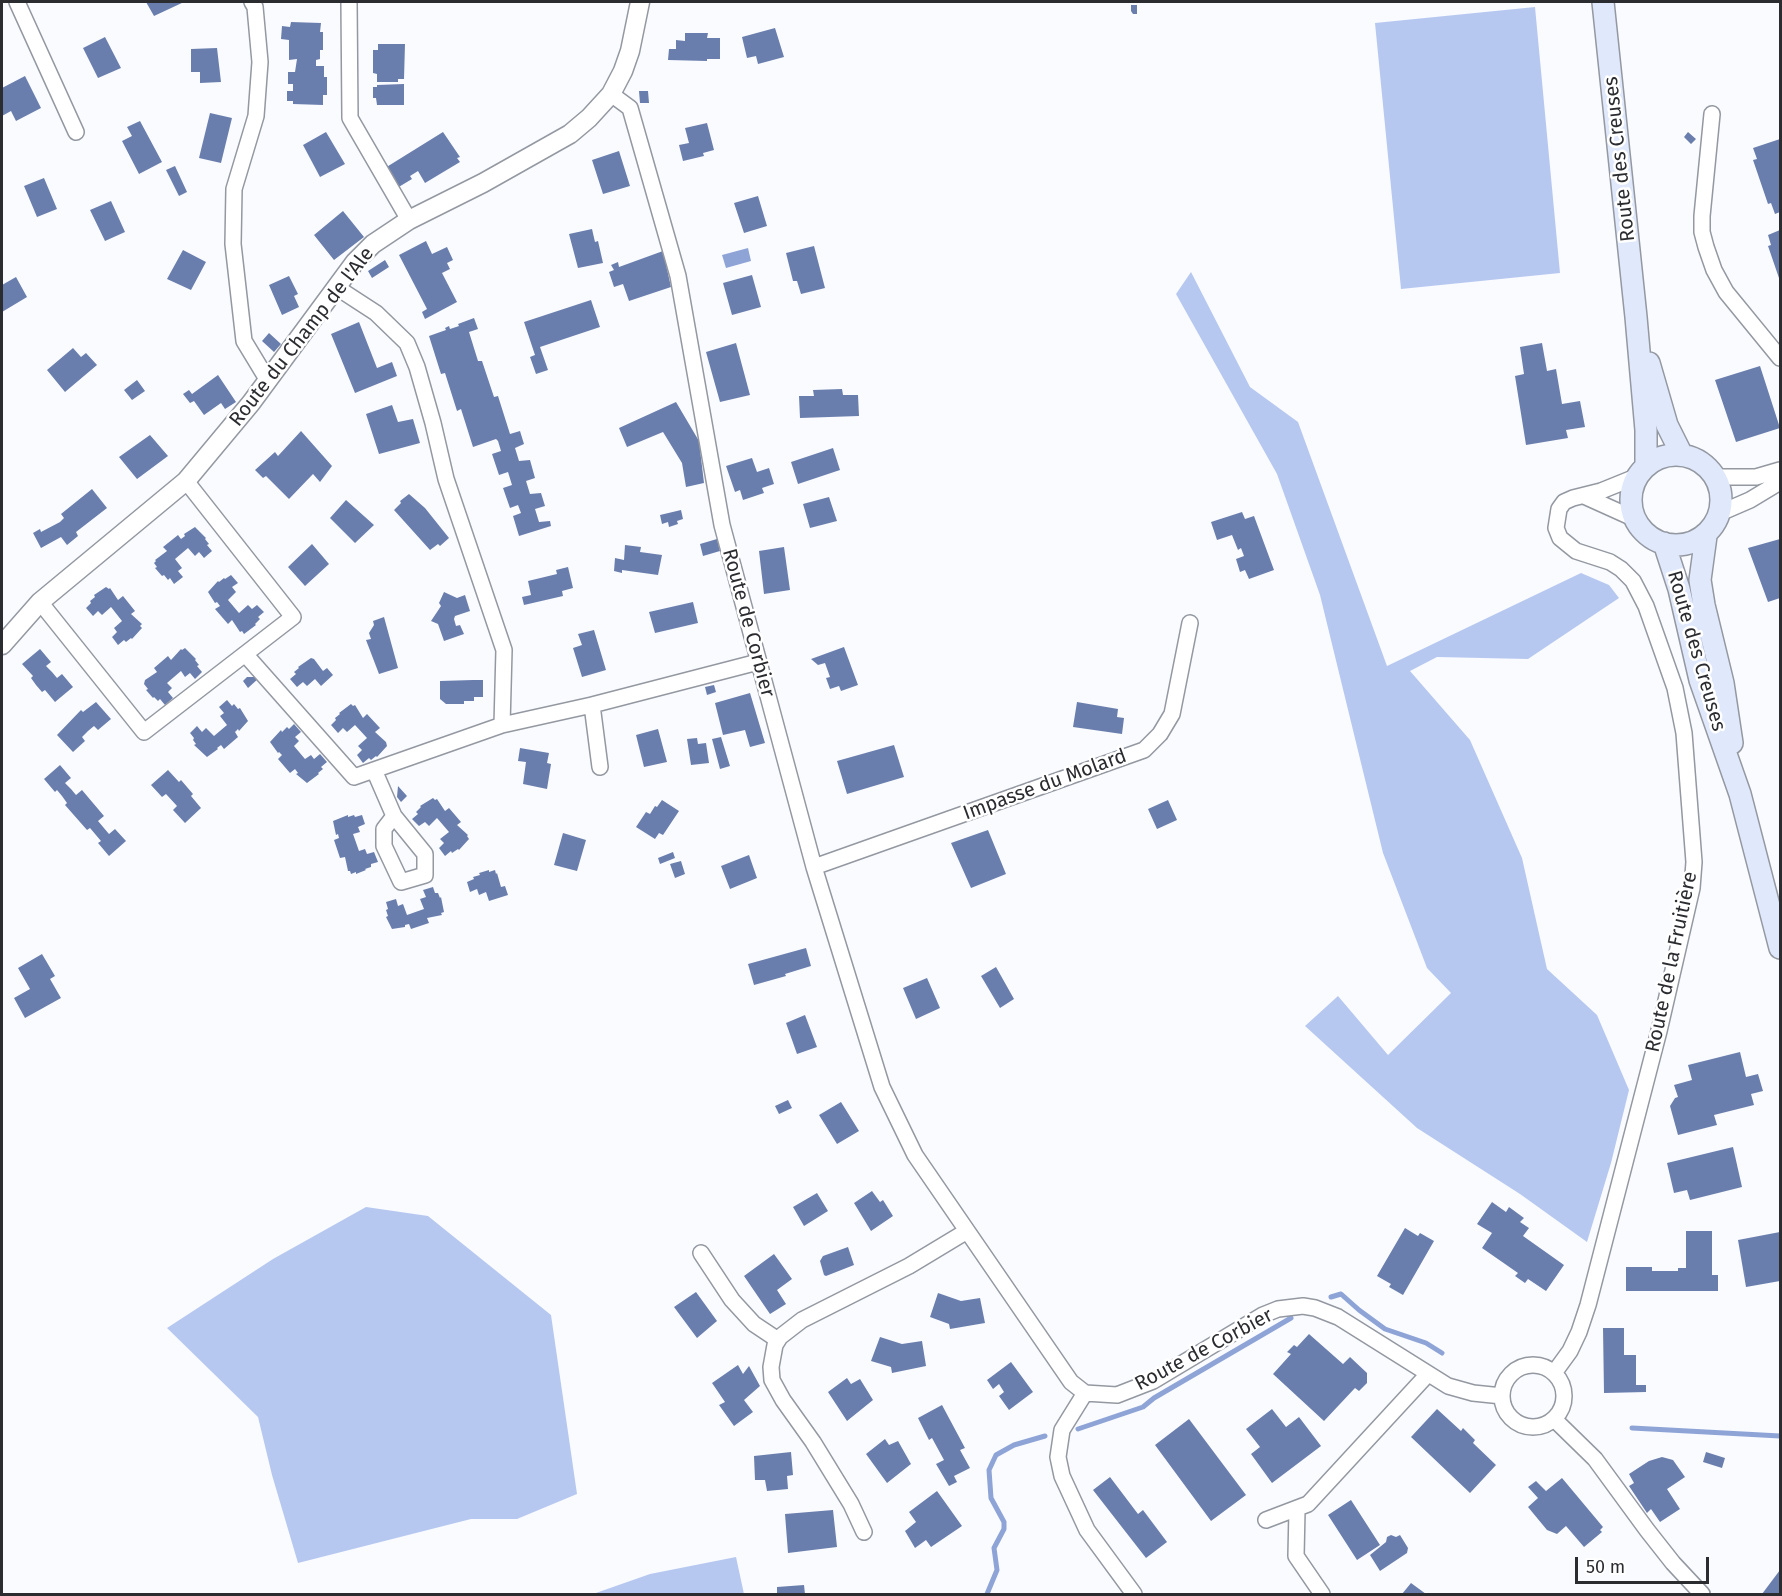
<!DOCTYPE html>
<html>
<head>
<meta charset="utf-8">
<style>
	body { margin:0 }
	#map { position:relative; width:1782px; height:1596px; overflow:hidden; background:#f9fbff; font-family:"Fira Sans",sans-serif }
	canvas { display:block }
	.frame { position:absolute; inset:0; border:3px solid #2b2c30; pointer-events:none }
	.scale { position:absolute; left:1575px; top:1557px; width:134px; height:27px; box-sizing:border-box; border:3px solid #2b2c30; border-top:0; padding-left:8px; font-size:18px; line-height:21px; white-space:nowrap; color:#2b2c30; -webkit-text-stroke:4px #fff; paint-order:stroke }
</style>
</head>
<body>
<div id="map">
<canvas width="1782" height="1596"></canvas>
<div class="frame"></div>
<div class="scale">50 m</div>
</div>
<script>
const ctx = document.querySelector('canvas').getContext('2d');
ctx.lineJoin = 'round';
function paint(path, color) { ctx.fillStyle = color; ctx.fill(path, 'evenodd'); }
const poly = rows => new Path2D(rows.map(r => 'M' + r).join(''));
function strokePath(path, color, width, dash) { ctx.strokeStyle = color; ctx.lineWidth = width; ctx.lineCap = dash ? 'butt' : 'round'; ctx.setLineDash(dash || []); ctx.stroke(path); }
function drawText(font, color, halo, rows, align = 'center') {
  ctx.font = font + ' "Fira Sans",sans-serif'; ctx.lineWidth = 5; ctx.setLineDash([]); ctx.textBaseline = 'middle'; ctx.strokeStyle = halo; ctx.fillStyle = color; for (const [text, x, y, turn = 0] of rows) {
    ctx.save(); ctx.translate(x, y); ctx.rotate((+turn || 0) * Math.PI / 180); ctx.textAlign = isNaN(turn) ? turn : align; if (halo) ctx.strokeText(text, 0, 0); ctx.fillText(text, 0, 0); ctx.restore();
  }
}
const green = poly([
	[1535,7,1560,273,1401,289,1375,23],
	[1191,272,1250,387,1298,422,1387,666,1581,573,1609,585,1619,598,1528,659,1437,657,1410,671,1470,740,1522,858,1547,969,1597,1015,1629,1090,1611,1163,1587,1242,1520,1194,1417,1128,1305,1026,1338,996,1388,1055,1451,993,1427,968,1383,853,1320,595,1277,474,1176,294],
	[366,1207,428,1216,551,1315,577,1494,517,1519,471,1519,298,1563,272,1475,258,1417,167,1328,273,1259],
	[736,1557,744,1594,593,1594,650,1574]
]);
const water = poly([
	[748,248,751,261,726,268,722,255]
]);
const stream = poly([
	[1331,1297,1341,1294,1359,1310,1385,1329,1426,1343,1442,1353],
	[1632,1428,1780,1436],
	[1078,1429,1143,1407,1154,1398,1291,1318],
	[987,1594,997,1570,994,1548,1004,1529,1004,1522,991,1498,989,1470,996,1455,1014,1445,1045,1436]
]);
const building = poly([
	[146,2,184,2,154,16],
	[1131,5,1137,5,1137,14,1133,14,1131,11],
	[291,22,321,23,320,32,323,32,323,50,320,50,320,59,316,60,316,66,324,66,324,77,327,77,327,95,323,95,323,105,293,104,293,101,287,101,287,91,293,91,293,84,288,84,288,72,295,72,297,59,289,60,289,40,281,39,282,26,290,27],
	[775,28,784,57,758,64,756,56,747,58,742,37],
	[685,33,708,33,707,38,720,38,720,59,707,59,707,61,668,60,669,49,676,49,676,40,685,41],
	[105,37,121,68,98,78,83,48],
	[378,44,405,44,404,79,398,79,398,82,377,82,377,74,373,73,373,50,378,50],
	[217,48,221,82,200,83,200,72,191,72,191,49],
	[25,76,41,108,16,121,11,111,2,116,2,88],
	[404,84,404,105,377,105,376,98,373,98,373,87,377,87,377,85],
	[639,91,648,91,649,103,640,103],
	[210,113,232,118,221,163,199,158],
	[140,121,162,162,139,174,122,141,132,136,127,127],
	[707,123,714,150,703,153,704,156,683,161,679,145,689,143,685,128],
	[326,132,345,164,320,177,303,145],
	[443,132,460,157,457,158,460,162,425,183,418,171,410,176,412,179,397,188,385,168],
	[1688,132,1696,139,1691,144,1684,137],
	[1780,139,1780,212,1775,214,1771,203,1768,204,1753,160,1757,159,1753,148],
	[619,151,630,186,603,194,592,160],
	[175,166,187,192,179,196,166,170],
	[44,178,57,209,37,217,24,186],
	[758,196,767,226,744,233,734,203],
	[111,201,125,232,105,241,90,210],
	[343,211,364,237,334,260,314,235],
	[592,229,595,242,598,241,603,263,578,268,569,234],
	[1780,230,1780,281,1768,246,1771,245,1768,235],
	[426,241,432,254,447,247,453,260,447,263,450,269,442,273,457,302,425,319,422,312,427,309,399,255],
	[814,246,825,288,801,294,797,281,793,281,786,253],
	[183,250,206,262,191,290,167,279],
	[663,251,671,287,629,301,623,284,614,287,609,272,614,270,611,265,618,262,619,267],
	[385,260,389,267,372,278,368,271],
	[752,275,761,307,732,315,723,283],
	[289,276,298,294,294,296,299,307,282,315,269,285],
	[16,277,27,297,2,312,2,285],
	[591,300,600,327,540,347,548,370,536,374,530,357,535,355,524,322],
	[474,318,478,329,469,332,478,361,482,361,494,397,498,396,510,434,520,431,524,444,515,448,519,461,530,460,535,478,526,481,530,494,541,493,545,506,535,509,539,522,550,521,551,526,519,536,513,516,521,513,518,505,510,508,503,488,512,485,508,472,499,475,492,454,501,451,498,441,496,439,473,447,461,409,457,411,445,373,441,374,429,336,446,330,445,328,449,326,450,329,459,326,458,324],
	[359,322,377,368,392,362,397,376,355,393,331,334],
	[269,333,281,344,274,352,262,341],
	[736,343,750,395,720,402,706,352],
	[1542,343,1547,371,1556,369,1562,404,1580,401,1585,427,1566,430,1568,438,1526,445,1515,376,1524,374,1520,347],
	[73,348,81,357,86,353,97,365,65,392,47,370],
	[1760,366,1780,428,1736,442,1715,380],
	[218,375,236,402,225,409,221,403,204,415,194,401,190,403,183,394,189,390,192,394],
	[137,380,145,391,132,400,124,390],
	[842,389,843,395,858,395,859,416,800,418,799,396,814,396,813,390],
	[676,402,699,441,704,483,686,487,682,463,663,432,627,447,619,428],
	[392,405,398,422,413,419,420,443,379,454,366,414],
	[301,431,332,466,320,482,313,474,289,499,266,476,263,478,255,470,275,452,278,456],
	[150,435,168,456,137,479,119,457],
	[833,448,840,470,798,484,791,462],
	[752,458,757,472,769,468,774,484,762,488,764,493,743,500,740,490,735,492,726,466],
	[92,489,107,508,76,532,78,536,67,545,61,537,41,548,33,533,40,529,41,532,60,522,64,518,61,514],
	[409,494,425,508,449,538,440,546,438,544,430,550,394,510,401,503,400,501],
	[829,497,837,521,810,528,803,504],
	[346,500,374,525,355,543,330,518],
	[681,510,683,519,677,521,678,524,669,527,668,522,662,524,660,515],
	[1242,512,1245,519,1254,516,1274,570,1249,579,1245,570,1240,572,1236,559,1244,556,1241,548,1238,550,1232,535,1217,540,1211,522],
	[195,527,206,538,205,539,209,544,207,545,212,551,204,558,199,552,195,556,188,548,175,559,182,568,178,571,183,577,174,584,170,578,168,580,164,575,162,576,155,568,157,567,154,563,156,561,155,560,167,551,163,547,178,535,181,539,185,536,184,534],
	[717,539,720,551,703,556,700,544],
	[1780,539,1780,598,1768,602,1748,548],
	[312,544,329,564,305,586,288,567],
	[625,545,641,547,640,552,662,555,658,575,622,570,622,573,614,571,615,558,624,560],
	[784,547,790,590,764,594,759,551],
	[568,567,573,588,562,591,563,596,524,605,522,597,531,595,528,581,557,574,556,570],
	[231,575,238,583,232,587,236,592,228,600,239,613,248,605,252,609,257,605,264,612,258,617,260,619,255,624,256,625,244,634,242,631,240,632,232,620,228,624,215,609,220,606,217,602,215,603,208,592,218,581,219,582,224,578,225,579],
	[106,587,109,589,110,588,118,600,123,596,135,611,131,614,142,624,140,626,142,628,132,639,131,638,126,642,124,640,118,645,112,637,117,632,114,628,122,621,111,607,102,615,98,611,93,616,86,608,91,603,90,601,95,597,94,595],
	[444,592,457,598,465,595,470,611,455,616,454,619,456,626,460,625,464,634,444,641,438,624,431,621,441,606,439,603],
	[693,602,698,623,655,633,649,612],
	[384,617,398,668,379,674,366,640,371,639,369,633,374,625,373,621],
	[594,630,606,670,582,677,573,648,582,645,578,634],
	[844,647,858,685,841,691,839,686,830,689,826,678,830,677,825,663,818,665,811,659],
	[185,648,196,659,195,660,199,665,197,666,202,672,195,679,190,673,185,677,181,671,167,683,172,688,168,692,173,698,165,705,160,699,158,701,154,697,153,698,146,690,148,689,144,684,145,680,157,672,154,668,168,656,171,660,181,649,182,650],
	[40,649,51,662,46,666,52,672,57,678,62,674,73,687,55,702,45,690,42,692,36,685,31,678,33,676,22,664],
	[311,658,314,659,323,671,327,668,333,675,321,686,315,679,307,686,303,682,297,687,290,679,296,674,294,672,299,668,298,667],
	[247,677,257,677,259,678,248,688,243,681],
	[473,680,483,680,483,697,474,697,474,701,464,701,464,704,446,704,440,699,440,681],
	[714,685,716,692,707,695,705,687],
	[750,693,765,743,750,747,745,730,723,735,715,703],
	[227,700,232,706,234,704,238,709,240,708,248,721,239,731,238,729,235,732,238,737,224,749,221,745,217,748,218,749,207,757,194,745,196,744,193,740,194,738,190,733,197,726,202,732,206,728,214,736,227,725,220,716,224,713,219,707],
	[96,702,111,719,98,730,94,726,88,731,82,737,85,741,73,752,57,735,81,710,83,712],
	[1077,702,1118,709,1117,717,1124,718,1122,734,1073,727],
	[351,704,353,706,355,705,363,718,367,714,380,728,375,732,386,742,387,746,377,757,376,756,371,760,369,758,363,763,357,755,362,750,358,746,367,738,355,725,347,732,343,728,338,733,331,725,336,720,335,718,340,714,339,713],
	[294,724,301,732,295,737,299,741,294,746,305,759,311,755,314,759,320,754,327,762,321,767,323,769,318,773,319,774,307,783,296,774,298,773,295,769,290,773,278,759,282,755,279,752,278,753,270,742,281,730,282,732,287,727,289,729],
	[658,729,667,762,644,767,636,735],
	[721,737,730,766,720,769,712,739],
	[697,738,698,744,706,743,709,763,691,765,687,739],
	[894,745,904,777,847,794,837,761],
	[520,748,549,753,547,763,551,764,547,789,523,784,526,762,518,761],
	[60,765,71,778,65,783,71,789,76,795,82,790,104,816,98,821,109,834,115,829,126,841,109,856,98,843,101,841,90,828,87,830,65,805,67,803,62,796,57,790,55,792,44,779],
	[168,770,179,782,181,780,193,794,191,796,201,808,185,823,173,810,177,806,166,794,162,797,151,785],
	[398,786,407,796,401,802,397,797],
	[433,798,435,800,437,799,445,811,449,808,461,822,457,825,468,835,467,836,469,839,459,850,458,849,452,853,451,851,445,856,439,848,444,843,440,839,449,832,437,818,429,826,425,822,419,826,412,819,418,814,416,812,421,807,420,806],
	[662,800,679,811,663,835,659,833,655,839,636,827,646,812,650,814,655,806,657,807],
	[1168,800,1177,820,1157,829,1148,809],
	[348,815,348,817,354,815,355,817,362,815,365,824,358,827,360,832,353,834,359,851,365,849,367,854,374,852,378,862,371,864,371,867,365,869,366,870,356,874,356,872,351,874,350,871,348,871,345,857,340,858,334,840,339,838,338,834,336,835,333,821],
	[988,830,1006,874,971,888,951,843],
	[563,833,586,840,577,871,554,865],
	[673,852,675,858,660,864,658,858],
	[749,855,757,878,730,889,721,866],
	[681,861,685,874,675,878,670,864],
	[489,870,489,872,495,870,496,874,497,873,501,887,505,886,508,895,489,901,486,892,479,895,477,889,470,892,467,882,474,879,473,877,480,875,479,873],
	[433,887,435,893,438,893,440,898,441,897,444,912,441,913,442,915,427,918,429,923,411,929,409,924,405,925,405,927,392,929,386,917,388,916,386,910,388,909,386,902,396,899,398,906,403,904,407,915,424,909,420,899,426,897,423,890],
	[806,948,811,966,785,974,786,976,754,985,748,964],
	[42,954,55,976,50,979,61,998,25,1018,14,998,30,989,18,968],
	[996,967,1014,999,1000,1008,981,976],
	[927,978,940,1008,916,1019,903,988],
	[805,1015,817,1047,797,1054,786,1023],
	[1740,1052,1746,1077,1758,1074,1763,1091,1751,1094,1754,1105,1714,1115,1717,1125,1678,1135,1670,1106,1675,1098,1678,1097,1674,1085,1692,1080,1688,1065],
	[788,1100,792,1108,779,1114,775,1106],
	[841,1102,859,1131,837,1144,819,1115],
	[1733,1147,1742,1187,1690,1200,1687,1190,1674,1193,1667,1163],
	[872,1191,880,1202,883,1200,893,1216,871,1231,854,1203],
	[817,1193,828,1211,804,1226,793,1207],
	[1492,1202,1506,1212,1509,1207,1524,1218,1520,1222,1529,1228,1523,1236,1564,1265,1546,1291,1528,1279,1525,1283,1515,1276,1518,1273,1482,1248,1492,1233,1477,1224],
	[1405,1228,1418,1236,1420,1233,1434,1241,1403,1295,1389,1287,1391,1284,1377,1276],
	[1686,1231,1712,1231,1712,1275,1718,1275,1718,1291,1626,1291,1626,1267,1652,1267,1652,1271,1678,1271,1678,1268,1686,1268],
	[1780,1232,1780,1281,1746,1287,1738,1240],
	[848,1247,854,1265,826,1276,824,1275,820,1261,823,1256],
	[774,1254,792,1279,777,1290,786,1304,770,1314,744,1276],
	[696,1292,717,1321,697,1338,674,1307],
	[938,1293,961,1301,980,1298,985,1323,950,1329,949,1324,930,1317],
	[1603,1328,1624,1328,1624,1355,1636,1355,1636,1385,1646,1385,1646,1392,1604,1393],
	[1309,1334,1343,1364,1350,1357,1367,1373,1367,1383,1359,1391,1355,1388,1324,1421,1273,1374,1291,1354,1287,1352,1294,1345,1297,1347],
	[880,1337,902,1344,922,1341,926,1366,892,1373,891,1367,871,1361],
	[1011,1362,1033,1392,1009,1410,999,1396,1004,1392,999,1384,993,1389,987,1380],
	[738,1365,743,1374,749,1366,760,1386,744,1400,753,1412,734,1426,719,1405,725,1402,712,1383],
	[847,1378,851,1384,860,1379,873,1400,847,1421,828,1392],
	[942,1405,965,1448,960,1450,970,1468,954,1476,957,1482,949,1486,936,1464,944,1460,932,1438,929,1440,918,1418],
	[1272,1409,1286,1427,1299,1417,1321,1446,1272,1483,1251,1454,1260,1447,1246,1429],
	[1437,1409,1461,1431,1463,1428,1475,1440,1473,1443,1496,1465,1470,1493,1411,1437],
	[1189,1419,1246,1495,1211,1521,1155,1445],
	[885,1439,889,1445,898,1441,911,1464,887,1483,866,1454],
	[791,1452,793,1475,787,1476,788,1489,767,1491,765,1480,755,1480,754,1456],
	[1706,1452,1725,1458,1722,1468,1703,1462],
	[1662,1457,1673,1460,1685,1477,1667,1489,1680,1509,1660,1522,1651,1509,1647,1513,1629,1486,1634,1483,1629,1474,1649,1461],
	[1110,1477,1138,1514,1143,1510,1167,1542,1146,1558,1093,1490],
	[1562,1478,1603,1527,1600,1530,1602,1532,1584,1547,1566,1526,1557,1534,1547,1530,1528,1507,1538,1498,1528,1487,1536,1481,1546,1491],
	[937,1491,962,1526,931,1547,926,1540,915,1548,905,1531,916,1522,909,1512],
	[1351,1500,1380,1545,1357,1560,1328,1515],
	[833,1510,837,1547,788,1553,785,1514],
	[1391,1535,1396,1537,1400,1535,1408,1548,1407,1553,1380,1571,1370,1555,1386,1542,1387,1537],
	[1780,1570,1780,1594,1762,1594],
	[1411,1583,1426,1594,1402,1594],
	[804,1585,805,1594,777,1594,777,1587]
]);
const minor = poly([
	[17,2,76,132],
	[252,2,255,7,260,62,256,116,234,189,233,244,244,341,267,379],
	[349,2,350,118,409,220],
	[611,94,630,108,678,276,722,525,814,867,882,1087,915,1155,1071,1382,1085,1393,1117,1395,1153,1381,1263,1315,1278,1309,1303,1306,1315,1308,1338,1317,1448,1386,1473,1393,1502,1396],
	[1712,114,1702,216,1702,232,1706,247,1714,270,1726,292,1780,358],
	[336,287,376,313,407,343,417,367,433,423,446,479,504,650,502,725],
	[1716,477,1756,477,1780,470],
	[1584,496,1635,519],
	[1720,513,1750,500,1780,482],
	[40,602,144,732,293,617,186,481],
	[245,654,354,777,502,725,592,705],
	[600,767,592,705,758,662],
	[374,770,394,816,425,854,425,875,401,882,384,846,384,829,394,816],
	[814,867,1144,750,1160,734,1172,714,1190,623],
	[701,1253,732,1300,754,1324,778,1340],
	'1502 1396a31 31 0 1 1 62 0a31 31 0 1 1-62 0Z',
	[1554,1373,1570,1351,1579,1332,1588,1305,1659,1031,1692,888,1694,862,1684,733,1675,688,1646,606,1633,581,1621,569,1610,562,1576,551,1560,538,1556,528,1559,509,1564,502,1573,498,1601,491,1638,476],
	[1085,1393,1062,1430,1058,1457,1062,1476,1087,1530,1134,1594],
	[1554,1419,1595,1459,1647,1530,1673,1563,1702,1594],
	[1297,1510,1296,1556,1322,1594],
	[1266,1520,1308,1504,1428,1374],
	[864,1532,851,1504,813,1442,783,1400,772,1380,771,1367,775,1345,780,1337,802,1320,909,1266,967,1231]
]);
const tertiary = poly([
	[2,645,40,602,186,481,251,403,355,262,373,244,409,220,483,183,570,134,589,118,611,94,623,71,630,51,640,2]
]);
const secondary = poly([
	[1603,2,1636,317,1646,430,1646,466],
	[1649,363,1667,425,1682,455],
	'1631 500a45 45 0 1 1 90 0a45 45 0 1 1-90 0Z',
	[1706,536,1700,580,1704,605,1723,683,1732,743],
	[1664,543,1679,589,1700,680,1740,794,1780,948]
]);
const streetNames = [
	["Route des Creuses",1620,159,-96],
	["Route du Champ de l'Ale",302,337,-52],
	["Route de Corbier",748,623,75],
	["Route des Creuses",1696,651,74],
	["Impasse du Molard",1045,785,-20],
	["Route de la Fruitière",1672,962,-78],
	["Route de Corbier",1204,1350,-28]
];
paint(green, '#b7c8f0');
paint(water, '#8fa4d6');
strokePath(stream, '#8fa4d6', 5);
paint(building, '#6a7ead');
strokePath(minor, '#9498a1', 18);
strokePath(tertiary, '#9498a1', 21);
strokePath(secondary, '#9498a1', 24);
strokePath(minor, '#fff', 15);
strokePath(tertiary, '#fff', 18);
strokePath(secondary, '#e0e8fb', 21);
drawText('20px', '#2b2c30', '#fff', streetNames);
</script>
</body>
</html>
